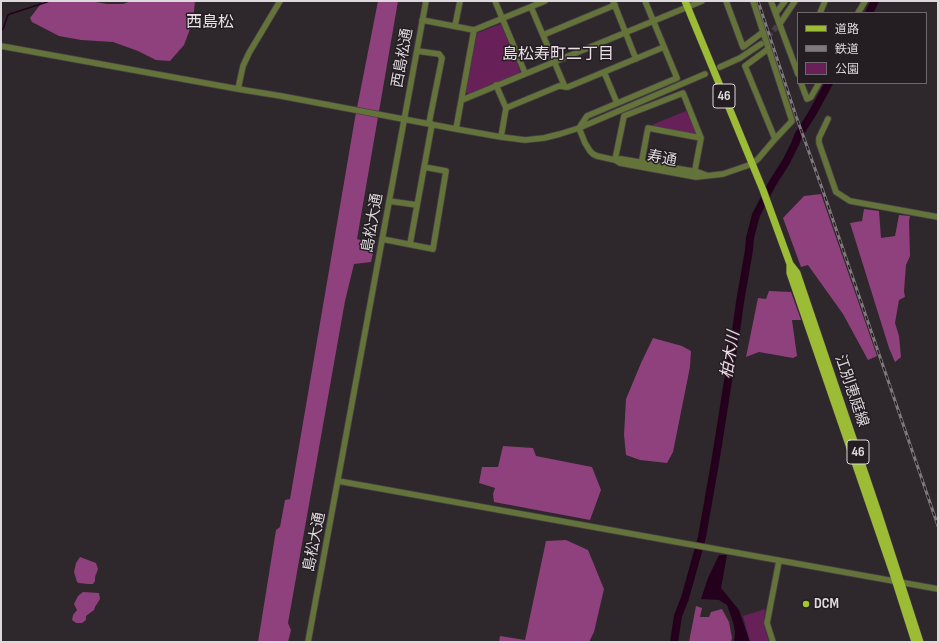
<!DOCTYPE html>
<html>
<head>
<meta charset="utf-8">
<style>
	body { margin:0 }
	#map { position:relative; width:939px; height:643px; overflow:hidden; background:#2e272b; font-family:"Sofia Sans Condensed","Noto Sans JP",sans-serif }
	canvas { display:block }
	.frame { position:absolute; inset:0; border:2px solid #ded9dc; pointer-events:none }
	.legend { position:absolute; left:797px; top:12px; width:130px; height:72px; box-sizing:border-box; background:#241d22; border:1px solid #6e686c; margin:0; padding:5px 7px; list-style:none; font-size:12px; color:#ded9dc }
	.legend li { display:flex; align-items:center; gap:8px; height:20px }
	.legend b { width:20px; border:1px solid #6e686c }
</style>
</head>
<body>
<div id="map">
<canvas width="939" height="643"></canvas>
<div class="frame"></div>
<ul class="legend">
<li><b style="height:5px;background:#9cbc36"></b>道路</li>
<li><b style="height:5px;background:#7f797c"></b>鉄道</li>
<li><b style="height:11px;background:#682059"></b>公園</li>
</ul>
</div>
<script>
const ctx = document.querySelector('canvas').getContext('2d');
ctx.lineJoin = 'round';
function paint(path, color) { ctx.fillStyle = color; ctx.fill(path, 'evenodd'); }
const poly = rows => new Path2D(rows.map(r => 'M' + r).join(''));
function strokePath(path, color, width, dash) { ctx.strokeStyle = color; ctx.lineWidth = width; ctx.lineCap = dash ? 'butt' : 'round'; ctx.setLineDash(dash || []); ctx.stroke(path); }
function drawText(font, color, halo, rows, align = 'center') {
  ctx.font = font + ' "Sofia Sans Condensed","Noto Sans JP",sans-serif'; ctx.lineWidth = 3; ctx.setLineDash([]); ctx.textBaseline = 'middle'; ctx.strokeStyle = halo; ctx.fillStyle = color; for (const [text, x, y, turn = 0] of rows) {
    ctx.save(); ctx.translate(x, y); ctx.rotate((+turn || 0) * Math.PI / 180); ctx.textAlign = isNaN(turn) ? turn : align; if (halo) ctx.strokeText(text, 0, 0); ctx.fillText(text, 0, 0); ctx.restore();
  }
}
const green = poly([
	[501,24,520,71,519,73,468,94,466,92,477,33],
	[686,111,696,132,694,135,649,126],
	[765,609,764,624,769,642,750,642,743,616]
]);
const forest = poly([
	[43,1,90,1,107,4,123,4,131,1,195,1,193,21,184,45,170,61,156,60,138,51,113,42,81,40,59,36,32,22,30,18],
	[378,1,398,1,357,239,375,244,371,262,354,264,345,301,288,623,291,630,288,642,258,642,276,530,280,527,285,500,290,499,355,118],
	[821,194,877,356,868,360,843,314,808,265,801,267,783,218,804,196],
	[864,209,879,211,881,238,895,236,899,215,910,216,909,221,910,256,906,265,904,291,905,297,899,300,895,323,899,336,901,357,895,362,889,348,850,223,862,221],
	[769,291,791,292,801,320,792,320,797,356,793,358,759,352,746,357,758,298,766,299],
	[653,338,682,346,691,351,690,367,673,452,667,463,640,460,626,455,624,435,626,399,641,363],
	[503,446,533,448,536,456,592,467,601,490,590,520,494,502,493,494,495,488,479,483,482,467,498,467],
	[566,540,588,550,604,589,594,632,589,642,499,642,500,636,525,640,546,541],
	[80,557,96,563,98,569,95,577,95,581,93,584,88,584,79,583,77,582,74,572,76,563],
	[83,592,99,593,100,599,95,607,94,610,86,616,86,620,82,623,76,623,72,620,73,615,77,610,74,604,78,596],
	[696,606,702,608,700,617,709,617,711,612,722,609,729,622,732,638,731,642,689,642]
]);
const water = poly([
	[719,555,727,555,721,588,739,610,750,642,734,642,735,632,733,622,727,605,719,600,701,599,708,578]
]);
const stream = poly([
	[1,30,3,29,8,15,10,14,47,2,49,1]
]);
const river = poly([
	[869,13,875,1],
	[674,642,678,616,685,598,702,537,716,457,737,324,740,302,749,250,750,238,756,215,772,184,786,162,795,144,798,136,812,114,829,83]
]);
const minorTunnel = poly([
	[762,43,781,22]
]);
const minor = poly([
	[495,1,525,73],
	[613,1,636,59],
	[645,1,677,78,587,116,579,128,585,143,590,151,593,154,597,156,615,160,621,159,698,172,706,175],
	[726,1,743,47,763,32],
	[771,1,798,74],
	[531,7,565,87],
	[776,13,785,1],
	[820,13,825,1],
	[858,13,865,1],
	[422,20,474,30,545,1],
	[781,22,795,1],
	[455,26,460,1],
	[543,35,615,5],
	[1,46,238,89,281,96,456,129,501,137,525,140,544,138,560,134,579,128,705,74],
	[768,49,745,66,775,139],
	[417,51,439,54,442,58,429,123],
	[720,67,740,58,761,44],
	[604,72,617,103],
	[801,83,807,99,811,97,819,83],
	[496,85,506,108],
	[238,89,243,66,249,53,280,1],
	[462,100,702,1],
	[828,119,819,138,819,143,836,192,850,201,938,217],
	[456,129,474,30],
	[501,137,506,108,559,86,568,87,664,47],
	[615,160,620,163,696,177,723,174,752,164,758,159,775,139,792,121,753,1],
	[615,160,624,116,683,93,701,138,694,175],
	[641,165,648,128,701,138],
	[389,201,417,205],
	[382,239,433,249,446,171,424,167],
	[410,244,432,124],
	[338,481,938,589],
	[308,642,426,1],
	[773,642,767,623,779,561]
]);
const major = poly([
	[685,1,763,190,790,264,797,273,878,512,920,642],
	[790,264,790,273,893,573,915,642]
]);
const rail = poly([
	[758,1,796,116,823,191,938,526]
]);
const markers = [
	[806,604,4,"#a4c824"]
];
const shields = [
	[724,96,22],
	[858,452,22]
];
const shieldNames = [
	["46",724,96],
	["46",858,452]
];
const streetNames = [
	["西島松通",403,58,-80],
	["寿通",662,159,10],
	["島松大通",373,223,-80],
	["江別恵庭線",851,391,71],
	["島松大通",315,542,-79]
];
const poiNames = [
	["DCM",814,604]
];
const neighbourhoodNames = [
	["西島松",210,23],
	["島松寿町二丁目",558,55]
];
const waterNames = [
	["柏木川",731,355,-81]
];
paint(green, '#682059');
paint(forest, '#8e417c');
paint(water, '#24001d');
strokePath(stream, '#24001d', 1.5);
strokePath(river, '#24001d', 8);
strokePath(minorTunnel, '#484246', 5.5, [5.5, 3]);
strokePath(minor, '#4a4347', 7);
strokePath(major, '#4a4347', 8);
strokePath(minor, '#637339', 5.5);
strokePath(major, '#9cbc36', 7);
strokePath(rail, '#7f797c', 3);
strokePath(rail, '#241d22', 1.5, [4.5]);
for (const [x, y, r, color] of markers) { const dot = new Path2D(); dot.arc(x, y, r, 0, 2 * Math.PI); ctx.fillStyle = color; ctx.fill(dot); strokePath(dot, '#241d22', 1.5); }
for (const [x, y, w] of shields) { const box = new Path2D(); box.roundRect(x - w / 2, y - 12, w, 24, 3); ctx.fillStyle = '#241d22'; ctx.fill(box); strokePath(box, '#ded9dc', 1); }
drawText('bold 14px', '#ded9dc', null, shieldNames);
drawText('15px', '#ded9dc', '#241d22', streetNames);
drawText('bold 15px', '#ded9dc', '#241d22', poiNames, 'left');
drawText('16px', '#eae0e7', '#241d22', neighbourhoodNames);
drawText('italic 16px', '#f1dbea', '#241d22', waterNames);
</script>
</body>
</html>
